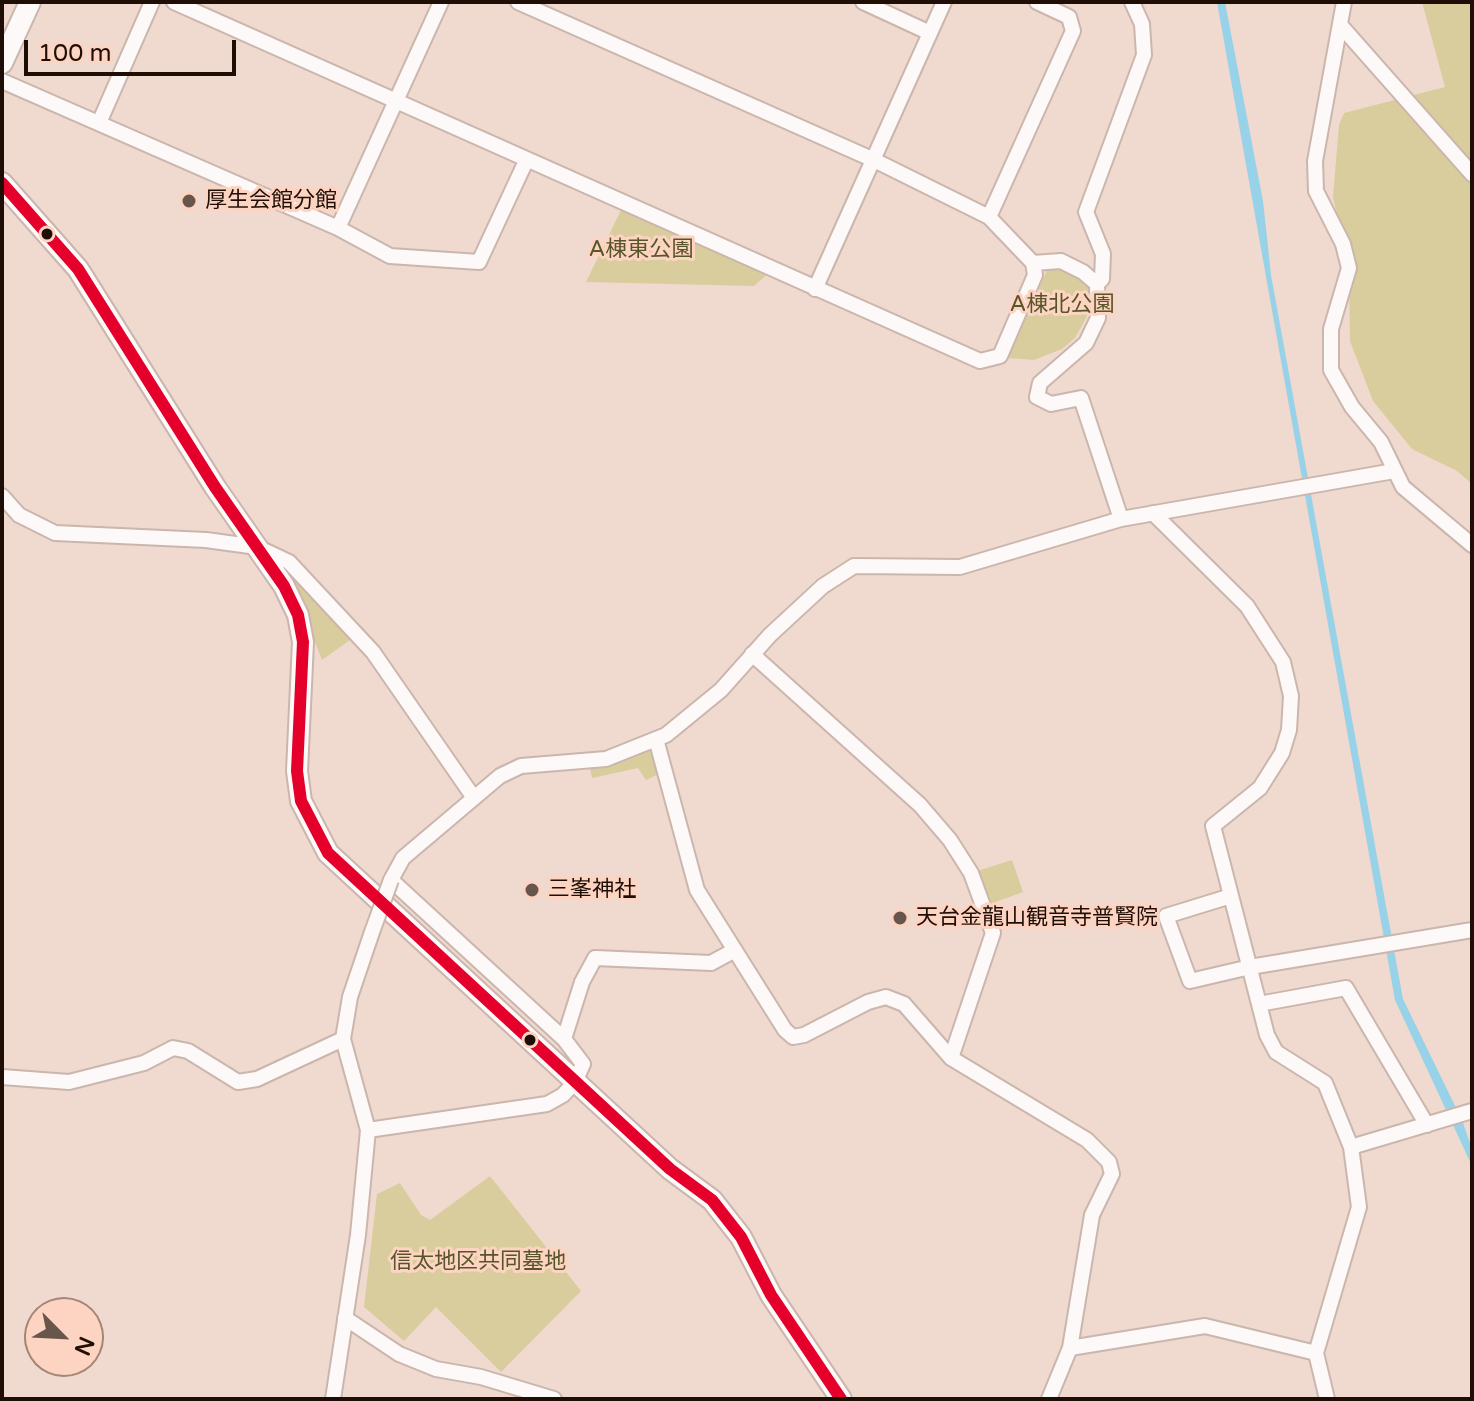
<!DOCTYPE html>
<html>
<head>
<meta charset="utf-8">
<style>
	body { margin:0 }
	#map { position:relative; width:1474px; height:1401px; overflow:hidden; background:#f0d9ce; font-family:"Varela Round",sans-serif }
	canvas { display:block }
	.frame { position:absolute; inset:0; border:4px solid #1f0e06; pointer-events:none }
	.north { position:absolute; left:24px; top:1297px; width:80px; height:80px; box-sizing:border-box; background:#fdd4c1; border:2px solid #a48576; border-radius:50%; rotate:114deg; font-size:22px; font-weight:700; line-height:32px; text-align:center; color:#1f0e06 }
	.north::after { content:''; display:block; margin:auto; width:28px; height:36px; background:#68554c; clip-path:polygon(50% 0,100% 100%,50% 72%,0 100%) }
	.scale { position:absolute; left:24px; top:40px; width:212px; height:36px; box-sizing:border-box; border:4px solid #1f0e06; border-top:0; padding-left:10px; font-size:24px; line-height:28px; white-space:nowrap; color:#1f0e06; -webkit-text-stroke:6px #fdd4c1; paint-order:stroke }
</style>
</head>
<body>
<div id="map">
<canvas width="1474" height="1401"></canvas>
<div class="frame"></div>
<div class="north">N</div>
<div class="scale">100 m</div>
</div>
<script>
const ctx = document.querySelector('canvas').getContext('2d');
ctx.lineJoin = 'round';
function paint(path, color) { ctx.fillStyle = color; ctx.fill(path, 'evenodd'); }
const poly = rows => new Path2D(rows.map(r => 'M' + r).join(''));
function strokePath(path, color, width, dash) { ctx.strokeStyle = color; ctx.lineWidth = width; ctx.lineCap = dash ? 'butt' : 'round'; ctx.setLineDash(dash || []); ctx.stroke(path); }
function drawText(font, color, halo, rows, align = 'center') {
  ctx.font = font + ' "Varela Round","Noto Sans JP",sans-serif'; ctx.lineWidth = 6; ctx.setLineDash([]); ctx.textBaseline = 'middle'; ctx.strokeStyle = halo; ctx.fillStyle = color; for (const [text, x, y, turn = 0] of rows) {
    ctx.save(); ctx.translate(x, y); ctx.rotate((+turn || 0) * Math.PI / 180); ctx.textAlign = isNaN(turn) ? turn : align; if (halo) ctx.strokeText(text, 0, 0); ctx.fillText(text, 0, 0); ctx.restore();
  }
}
const green = poly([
	[1422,2,1472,2,1472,484,1457,471,1412,449,1373,401,1350,341,1349,268,1333,197,1339,125,1344,113,1445,87],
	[624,204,772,270,754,286,586,282],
	[1059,266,1088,280,1095,299,1085,320,1075,338,1062,349,1034,360,1008,358,1048,268],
	[288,574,300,574,357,635,322,660],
	[656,739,665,771,646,780,638,768,592,778,588,760],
	[1012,860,1023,892,985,906,971,873],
	[490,1176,581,1291,501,1372,436,1307,404,1341,364,1307,377,1194,400,1183,421,1215,430,1220]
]);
const water = poly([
	[1217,2,1225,2,1263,201,1271,275,1403,999,1462,1120,1472,1149,1472,1166,1395,1000]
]);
const street = poly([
	[174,2,980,361,1000,356,1035,275,1033,263,989,217,874,160,518,2],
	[863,2,930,33],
	[1344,2,1315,161,1316,191,1343,244,1349,268,1331,329,1331,370,1352,407,1381,442,1403,487,1472,545],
	[1342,27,1472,174],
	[2,81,338,228,390,256,479,262,526,161],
	[99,123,152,2],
	[989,217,1073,31,1069,17,1037,2],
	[338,228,441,2],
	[1033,263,1061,261,1083,272,1097,284],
	[815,289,944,2],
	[2,496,19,515,55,533,206,540,257,547,289,562,373,652,474,798],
	[1153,513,1247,606,1283,662,1291,696,1289,730,1282,753,1260,788,1213,826,1267,1035,1276,1052,1325,1083,1351,1147,1359,1207,1316,1353,1327,1399],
	[1121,519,1081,398,1051,404,1037,397,1040,383,1086,343,1098,318,1097,284,1102,279,1103,254,1086,212,1144,55,1142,24,1132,2],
	[752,654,920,805,950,840,971,873,993,933,951,1058],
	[656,739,697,890,785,1030,793,1037,804,1035,868,1002,886,997,904,1004,951,1058,1087,1140,1109,1162,1112,1174,1092,1215,1070,1348,1049,1399],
	[1231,896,1166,916,1190,981,1250,967,1472,930],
	[1259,1004,1346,988,1427,1125],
	[564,1039,582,982,595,958,711,963,735,950],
	[2,1077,69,1082,144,1063,173,1048,188,1051,238,1082,257,1079,343,1039],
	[368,1130,547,1104,563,1095,575,1082,583,1064,564,1039,391,880,403,858,500,776,521,766,606,759,666,735,721,690,770,635,823,586,854,566,960,567,1121,519,1394,471],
	[1351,1147,1472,1111],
	[345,1318,399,1354,436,1369,481,1377,554,1399],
	[1070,1348,1205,1326,1316,1353],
	[333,1399,358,1235,368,1130,343,1039,350,997,372,932]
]);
const secondary = poly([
	[2,63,30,2],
	[2,183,78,269,215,487,284,586,298,615,303,642,297,771,301,801,328,853,670,1169,712,1200,741,1237,771,1295,841,1399]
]);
const streetBridge = poly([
	[372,932,391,880]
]);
const bus1 = poly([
	[2,183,78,269,215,487,284,586,298,615,303,642,297,771,301,801,328,853,670,1169,712,1200,741,1237,771,1295,841,1399]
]);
const markers = [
	[189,201,8,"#68554c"],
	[47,234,7,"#1f0e06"],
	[532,890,8,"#68554c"],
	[900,918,8,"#68554c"],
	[530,1040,7,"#1f0e06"]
];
const poiNames = [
	["厚生会館分館",205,201],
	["三峯神社",548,890],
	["天台金龍山観音寺普賢院",916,918]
];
const parkNames = [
	["A棟東公園",641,250],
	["A棟北公園",1062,305],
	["信太地区共同墓地",478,1262]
];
paint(green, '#d9cd9e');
paint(water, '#97d2e9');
strokePath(street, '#cab6ad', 18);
strokePath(secondary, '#cab6ad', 24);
strokePath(street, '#fdf9f8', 14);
strokePath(secondary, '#fdf9f8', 20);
strokePath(streetBridge, '#cab6ad', 18, []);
strokePath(streetBridge, '#fdf9f8', 14);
strokePath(bus1, '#e4002b', 12);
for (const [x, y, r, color] of markers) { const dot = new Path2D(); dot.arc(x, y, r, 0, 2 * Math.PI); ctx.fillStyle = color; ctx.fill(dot); strokePath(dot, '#fdd4c1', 3); }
drawText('22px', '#1f0e06', '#fdd4c1', poiNames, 'left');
drawText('22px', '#575529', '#fdd4c1', parkNames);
</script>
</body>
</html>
